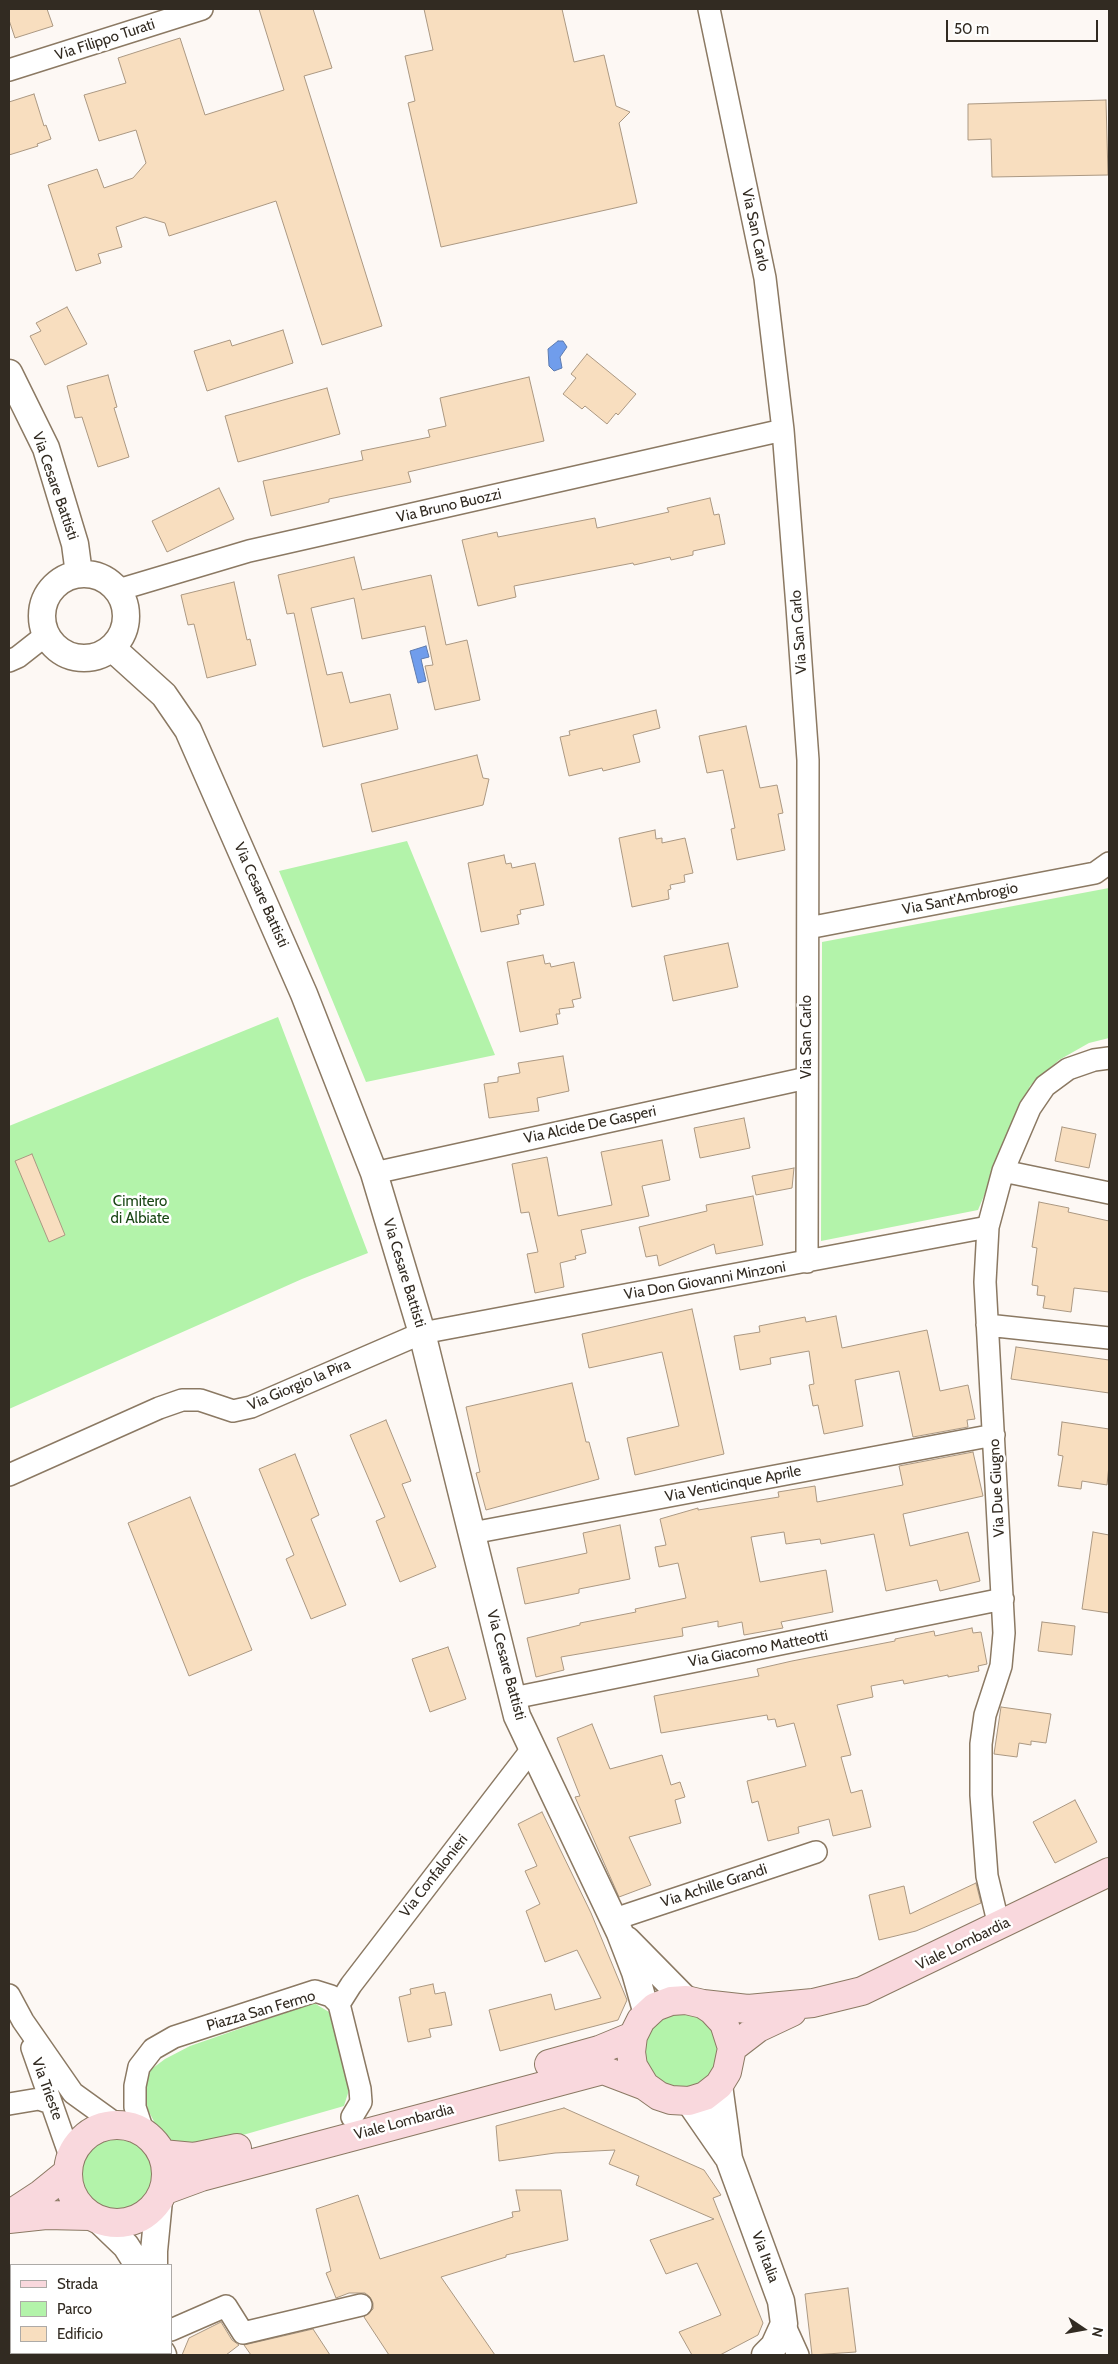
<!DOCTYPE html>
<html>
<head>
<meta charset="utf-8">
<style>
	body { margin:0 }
	#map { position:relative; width:1118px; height:2364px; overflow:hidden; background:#fdf8f4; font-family:Cabin,sans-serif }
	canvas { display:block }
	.frame { position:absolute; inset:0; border:10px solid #322b22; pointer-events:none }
	.legend { position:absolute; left:10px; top:2264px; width:162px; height:90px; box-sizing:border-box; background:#fff; border:1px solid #adaaa7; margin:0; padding:6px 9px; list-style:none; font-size:15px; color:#322b22 }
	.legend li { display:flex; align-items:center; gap:10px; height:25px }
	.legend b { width:25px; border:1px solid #adaaa7 }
	.north { position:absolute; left:1058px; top:2304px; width:50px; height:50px; -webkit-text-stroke:4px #fff; paint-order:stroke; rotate:102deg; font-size:14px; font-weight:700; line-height:20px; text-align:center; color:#322b22 }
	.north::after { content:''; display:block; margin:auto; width:18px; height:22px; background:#322b22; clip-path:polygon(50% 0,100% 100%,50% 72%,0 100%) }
	.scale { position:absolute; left:946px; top:20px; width:152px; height:22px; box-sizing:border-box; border:2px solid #322b22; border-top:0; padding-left:6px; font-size:15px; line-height:18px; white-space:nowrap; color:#322b22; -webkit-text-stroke:4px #fff; paint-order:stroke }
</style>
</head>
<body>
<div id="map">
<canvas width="1118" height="2364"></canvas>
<div class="frame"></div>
<ul class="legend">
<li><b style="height:6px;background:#f9d8dd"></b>Strada</li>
<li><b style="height:14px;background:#b3f3aa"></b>Parco</li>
<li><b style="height:14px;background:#f8debf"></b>Edificio</li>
</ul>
<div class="north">N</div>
<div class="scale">50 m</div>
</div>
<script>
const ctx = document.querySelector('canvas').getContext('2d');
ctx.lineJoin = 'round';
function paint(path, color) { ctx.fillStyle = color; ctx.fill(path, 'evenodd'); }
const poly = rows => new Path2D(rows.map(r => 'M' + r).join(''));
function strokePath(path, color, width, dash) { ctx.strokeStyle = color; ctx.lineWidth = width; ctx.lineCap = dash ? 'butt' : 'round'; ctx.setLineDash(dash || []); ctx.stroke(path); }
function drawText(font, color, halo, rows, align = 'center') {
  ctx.font = font + ' Cabin,sans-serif'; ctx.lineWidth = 5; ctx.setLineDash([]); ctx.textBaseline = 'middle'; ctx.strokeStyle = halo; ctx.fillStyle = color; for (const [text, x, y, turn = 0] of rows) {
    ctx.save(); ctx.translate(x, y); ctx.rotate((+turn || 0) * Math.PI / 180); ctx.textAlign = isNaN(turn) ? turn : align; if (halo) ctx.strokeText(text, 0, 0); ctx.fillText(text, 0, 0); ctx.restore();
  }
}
const green = poly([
	[407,841,495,1055,366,1082,279,871],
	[1109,888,1109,1038,1089,1043,1059,1060,1030,1086,978,1210,821,1241,822,942],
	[278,1017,368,1253,302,1279,9,1409,9,1126],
	[314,2003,329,2012,349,2090,344,2106,201,2147,175,2143,158,2129,148,2110,144,2088,149,2071,165,2059,190,2046],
	'644 2050a37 37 0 1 1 74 0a37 37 0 1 1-74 0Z',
	'80 2175a37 37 0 1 1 74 0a37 37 0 1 1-74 0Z'
]);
const water = poly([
	[558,341,563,341,567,347,560,357,562,368,554,371,549,366,548,349,558,341],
	[426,646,429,657,421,659,426,681,418,683,410,651,426,646]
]);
const building = poly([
	[9,9,47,9,53,26,15,38,9,20,9,9],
	[259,9,313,9,332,68,304,76,382,326,322,345,276,201,169,236,165,223,145,217,116,227,122,247,98,254,101,263,76,271,48,185,97,169,104,188,133,178,146,163,136,130,99,141,84,95,126,83,118,58,180,38,205,115,284,90,259,9],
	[424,9,562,9,574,62,604,55,616,106,630,112,619,123,637,203,441,247,408,103,415,101,405,56,433,50,424,9],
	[34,94,44,126,46,125,51,139,37,144,38,146,9,155,9,102,34,94],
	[1106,100,1108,175,992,177,991,139,968,140,968,104,1106,100],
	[67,307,87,344,45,365,30,336,41,331,36,323,67,307],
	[283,330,293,363,207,391,194,351,230,340,232,346,283,330],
	[587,354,636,394,618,415,616,413,607,424,585,406,582,409,563,394,576,378,571,374,587,354],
	[108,375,117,407,114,408,129,457,98,467,82,417,75,418,67,386,108,375],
	[529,377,544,441,408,472,411,482,329,499,329,502,271,516,263,481,363,460,361,451,430,437,428,430,446,426,440,398,529,377],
	[327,388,340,434,238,462,225,416,327,388],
	[219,488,234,519,167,552,152,521,219,488],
	[710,498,714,515,719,514,725,544,693,551,693,555,671,560,670,557,634,565,633,563,514,586,516,597,478,606,462,540,497,532,498,537,595,518,597,528,669,512,667,508,710,498],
	[354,557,362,590,431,575,446,645,467,640,480,700,435,710,425,666,433,665,425,626,362,639,354,598,311,608,327,675,342,672,350,703,390,694,398,729,323,747,294,613,287,614,278,575,354,557],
	[234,582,247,640,250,639,256,665,207,678,194,624,188,625,181,595,234,582],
	[656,710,660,728,633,735,640,762,603,771,602,768,569,776,560,737,570,735,569,731,656,710],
	[746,726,760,788,777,785,783,813,778,814,785,850,737,860,731,829,735,828,723,770,707,773,699,736,746,726],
	[477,755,483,778,489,779,483,805,372,832,361,784,477,755],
	[655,830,656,839,662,838,662,843,685,838,693,873,684,875,685,882,670,885,671,889,668,890,669,899,632,907,619,838,655,830],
	[504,855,506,864,511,863,512,868,535,863,544,905,520,910,521,914,517,915,519,924,481,932,468,863,504,855],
	[728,943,738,987,673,1001,664,956,728,943],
	[543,955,545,964,550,963,551,967,574,962,581,998,572,1000,574,1007,559,1009,560,1014,556,1014,558,1024,520,1032,507,962,543,955],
	[563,1056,569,1091,537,1098,539,1111,489,1118,484,1084,498,1082,498,1077,520,1073,518,1063,563,1056],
	[744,1118,750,1148,700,1158,694,1128,744,1118],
	[1062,1127,1096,1134,1089,1168,1055,1161,1062,1127],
	[662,1140,670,1180,642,1186,649,1216,581,1230,586,1253,575,1256,576,1259,560,1263,564,1287,535,1293,527,1254,538,1252,529,1212,521,1213,512,1164,547,1157,558,1216,612,1205,601,1152,662,1140],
	[32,1154,65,1235,49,1242,15,1161,32,1154],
	[794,1168,792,1188,756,1195,752,1176,794,1168],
	[753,1196,763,1245,716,1254,714,1244,659,1266,657,1255,646,1257,639,1227,707,1211,706,1205,753,1196],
	[1039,1202,1069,1208,1068,1212,1109,1221,1109,1292,1074,1288,1071,1312,1043,1308,1045,1296,1037,1295,1038,1286,1032,1285,1037,1248,1032,1247,1039,1202],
	[692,1309,724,1454,635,1475,627,1438,679,1426,662,1352,589,1368,582,1334,692,1309],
	[836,1316,842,1348,927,1330,940,1391,968,1385,975,1419,967,1420,968,1427,913,1437,899,1371,855,1380,863,1426,824,1434,818,1405,813,1406,809,1385,814,1384,809,1351,770,1358,771,1364,740,1370,734,1336,760,1332,759,1326,805,1317,806,1322,836,1316],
	[1016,1347,1109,1360,1109,1393,1011,1379,1016,1347],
	[572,1383,586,1442,589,1442,599,1479,486,1510,476,1473,480,1472,466,1407,572,1383],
	[386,1420,411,1481,402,1484,436,1567,400,1582,376,1521,385,1517,350,1435,386,1420],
	[1062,1422,1109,1429,1109,1465,1107,1485,1082,1481,1081,1489,1058,1486,1063,1456,1058,1455,1062,1422],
	[973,1452,983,1496,903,1514,910,1546,968,1532,980,1581,940,1591,937,1580,886,1591,874,1534,821,1544,820,1539,786,1544,784,1532,751,1537,760,1582,826,1570,833,1612,781,1622,783,1628,744,1635,742,1622,718,1627,718,1621,682,1628,683,1636,561,1657,564,1670,536,1677,527,1638,580,1625,580,1623,636,1612,635,1609,686,1598,678,1563,659,1567,655,1547,666,1545,660,1519,698,1508,698,1510,779,1497,778,1492,815,1486,817,1502,903,1485,899,1466,973,1452],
	[295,1454,319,1515,311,1519,346,1605,311,1619,286,1559,294,1555,259,1469,295,1454],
	[190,1497,252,1650,189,1676,128,1523,190,1497],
	[620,1525,630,1579,579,1589,579,1593,525,1604,517,1568,587,1553,583,1533,620,1525],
	[1093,1532,1109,1535,1109,1613,1082,1609,1093,1532],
	[1042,1622,1075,1626,1072,1655,1038,1651,1042,1622],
	[972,1628,973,1633,981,1632,987,1664,978,1666,979,1671,948,1677,948,1675,904,1684,903,1680,871,1686,873,1697,837,1705,851,1755,841,1757,851,1793,862,1790,871,1827,833,1836,829,1819,798,1827,799,1833,768,1841,758,1801,752,1803,747,1781,806,1766,794,1723,777,1727,775,1719,768,1720,767,1715,661,1733,654,1696,759,1676,757,1669,792,1661,895,1641,895,1639,934,1631,935,1636,972,1628],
	[448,1647,466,1699,430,1712,412,1659,448,1647],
	[1001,1707,1051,1714,1046,1743,1031,1741,1031,1745,1019,1743,1017,1757,994,1754,1001,1707],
	[592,1724,610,1769,662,1755,671,1785,680,1782,685,1797,675,1800,681,1823,629,1837,651,1885,619,1897,575,1797,580,1796,557,1738,592,1724],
	[1075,1800,1097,1842,1055,1863,1033,1822,1075,1800],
	[542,1812,591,1913,627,2000,618,2020,500,2051,489,2010,551,1994,555,2010,601,1998,577,1950,545,1962,526,1911,540,1904,525,1871,537,1866,518,1824,542,1812],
	[976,1883,981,1903,916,1931,879,1940,869,1895,904,1886,910,1914,976,1883],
	[433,1984,435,1994,445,1992,452,2025,429,2029,431,2037,408,2042,399,1997,411,1994,410,1989,433,1984],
	[564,2108,704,2170,721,2195,713,2198,763,2323,758,2335,720,2355,692,2355,679,2332,721,2315,697,2263,666,2274,650,2240,714,2219,636,2185,639,2176,609,2164,615,2150,555,2153,499,2161,496,2126,564,2108],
	[516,2190,561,2190,568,2240,506,2255,506,2257,441,2277,495,2355,389,2355,364,2317,373,2309,373,2303,370,2297,365,2293,349,2293,336,2298,326,2273,331,2271,316,2209,358,2195,380,2259,513,2217,512,2212,520,2211,516,2190],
	[848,2288,856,2352,812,2355,805,2294,848,2288],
	[221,2322,232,2340,239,2345,226,2355,182,2355,189,2338,221,2322],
	[313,2329,330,2355,251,2355,244,2345,313,2329]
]);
const minor = poly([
	[709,9,765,278,783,430,797,607,808,760,807,1262],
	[9,70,202,9],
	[118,590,249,551,783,430],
	[9,661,18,657,46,635],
	[808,928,1095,873,1109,863],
	[1003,1171,1109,1193],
	[374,1173,807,1078],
	[987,1325,1109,1338],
	[9,1475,159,1408,182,1400,200,1400,233,1411,251,1407,422,1333,988,1227],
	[472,1533,994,1435],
	[513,1698,1003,1599],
	[612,1920,816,1852],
	[999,1926,987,1876,981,1795,981,1744,985,1715,1001,1666,1004,1633,985,1282,988,1227,1003,1171,1030,1108,1045,1086,1068,1069,1094,1060,1109,1058],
	[9,1995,23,2021,73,2093,116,2124],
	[339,2004,351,1985,532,1749],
	[32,2048,70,2156],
	[9,2104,39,2099,51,2103],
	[143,2131,135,2107,135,2086,139,2067,153,2049,174,2037,315,1991,331,1996,339,2004,360,2089,361,2102,352,2117],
	[784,2324,798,2355],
	[171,2330,226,2306,243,2333,361,2305]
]);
const tertiary = poly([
	[9,373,46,448,75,544,79,574],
	'42 616a42 42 0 1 1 84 0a42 42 0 1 1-84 0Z',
	[112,648,164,695,188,730,304,994,374,1173,422,1333,517,1716,620,1933,635,1972,647,2014],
	[627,1940,686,2000],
	[719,2085,729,2159,781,2301,784,2324,774,2346,765,2355],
	[689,2101,727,2156],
	[101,2222,126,2246,138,2265],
	[154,2265,154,2251,159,2200],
	[162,2353,163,2355]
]);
const secondary = poly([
	[732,2048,758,2028,792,2012],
	[549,2064,599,2050,633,2036],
	[645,2086,633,2066,631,2052,633,2036,641,2020,655,2007,671,2001,686,2000,703,2004,748,2009,813,2003,862,1991,1109,1872],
	'68 2174a49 49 0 1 1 98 0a49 49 0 1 1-98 0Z',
	[162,2154,194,2157,237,2148],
	[163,2191,201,2177,603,2070,645,2086,659,2096,671,2100,689,2101,705,2096,719,2085,727,2072,732,2048,724,2023,712,2010,703,2004],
	[9,2215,41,2194,67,2173],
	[9,2219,46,2215,90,2216]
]);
const streetNames = [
	["Via Filippo Turati",105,40,-18],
	["Via San Carlo",755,230,78],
	["Via Cesare Battisti",55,486,71],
	["Via Bruno Buozzi",449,506,-13],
	["Via San Carlo",799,632,-94],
	["Via Cesare Battisti",261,895,66],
	["Via Sant'Ambrogio",960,899,-11],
	["Via San Carlo",807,1037,-90],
	["Via Alcide De Gasperi",590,1125,-12],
	["Via Cesare Battisti",404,1273,73],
	["Via Don Giovanni Minzoni",705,1281,-10],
	["Via Giorgio la Pira",299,1385,-23],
	["Via Venticinque Aprile",733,1484,-11],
	["Via Due Giugno",997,1488,-93],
	["Via Giacomo Matteotti",758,1649,-11],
	["Via Cesare Battisti",506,1665,75],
	["Via Confalonieri",434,1876,-52],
	["Via Achille Grandi",714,1886,-18],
	["Viale Lombardia",963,1944,-26],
	["Piazza San Fermo",261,2011,-16],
	["Via Trieste",47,2089,70],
	["Viale Lombardia",404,2122,-15],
	["Via Italia",765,2257,70]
];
const parkNames = [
	["Cimitero",140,1202],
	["di Albiate",140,1219]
];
paint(green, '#b3f3aa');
paint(water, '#709dec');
strokePath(water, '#5d7baf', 1);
paint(building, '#f8debf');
strokePath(building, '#ab9882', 1);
strokePath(minor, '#8b7963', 24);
strokePath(tertiary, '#8b7963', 29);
strokePath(secondary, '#8b7963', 30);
strokePath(minor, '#fff', 21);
strokePath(tertiary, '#fff', 26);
strokePath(secondary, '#f9d8dd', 28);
drawText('15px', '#322b22', '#fff', streetNames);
drawText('15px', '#1a4715', '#fff', parkNames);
</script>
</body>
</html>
